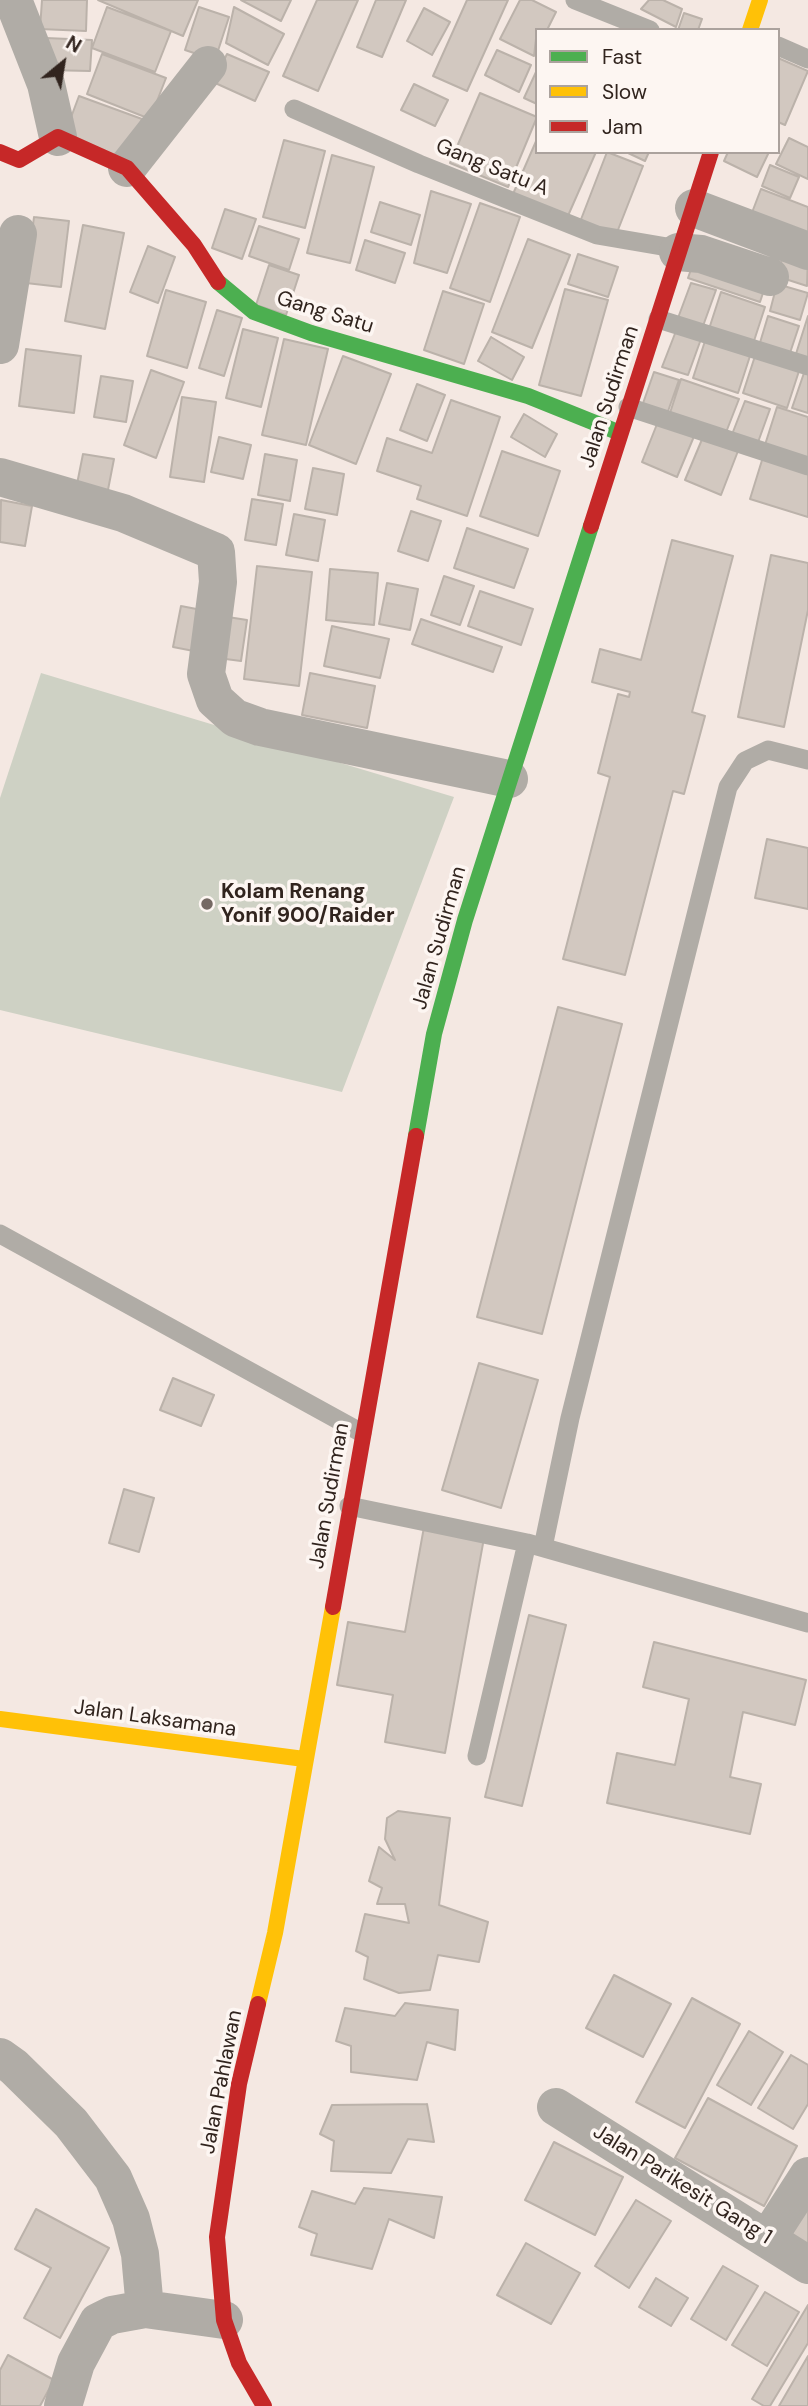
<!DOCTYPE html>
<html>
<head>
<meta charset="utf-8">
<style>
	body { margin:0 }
	#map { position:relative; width:808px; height:2406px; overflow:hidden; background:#f4e8e2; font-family:"DM Sans",sans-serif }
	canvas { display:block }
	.legend { position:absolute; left:535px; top:28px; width:245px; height:126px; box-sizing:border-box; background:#fdf6f2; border:2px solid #aba29d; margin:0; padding:9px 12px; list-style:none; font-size:21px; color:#31241e }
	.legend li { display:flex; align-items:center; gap:14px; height:35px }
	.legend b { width:35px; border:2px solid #aba29d }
	.north { position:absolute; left:28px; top:28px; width:70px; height:70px; -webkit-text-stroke:5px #fdf6f2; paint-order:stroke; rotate:30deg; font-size:19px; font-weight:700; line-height:28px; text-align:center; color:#31241e }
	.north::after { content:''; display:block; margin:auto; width:24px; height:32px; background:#31241e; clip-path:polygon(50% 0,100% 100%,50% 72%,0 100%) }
</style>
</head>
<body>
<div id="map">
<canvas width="808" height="2406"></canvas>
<ul class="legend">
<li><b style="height:9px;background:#4caf50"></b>Fast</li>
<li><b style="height:9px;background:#ffc107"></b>Slow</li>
<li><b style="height:9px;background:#c62828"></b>Jam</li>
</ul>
<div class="north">N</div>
</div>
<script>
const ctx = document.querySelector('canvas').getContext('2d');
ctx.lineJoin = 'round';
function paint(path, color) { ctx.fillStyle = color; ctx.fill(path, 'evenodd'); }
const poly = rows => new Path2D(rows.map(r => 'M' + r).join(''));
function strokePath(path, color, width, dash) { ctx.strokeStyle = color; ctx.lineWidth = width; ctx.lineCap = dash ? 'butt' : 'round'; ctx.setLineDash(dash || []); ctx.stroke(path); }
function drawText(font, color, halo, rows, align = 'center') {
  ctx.font = font + ' "DM Sans",sans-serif'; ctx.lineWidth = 7; ctx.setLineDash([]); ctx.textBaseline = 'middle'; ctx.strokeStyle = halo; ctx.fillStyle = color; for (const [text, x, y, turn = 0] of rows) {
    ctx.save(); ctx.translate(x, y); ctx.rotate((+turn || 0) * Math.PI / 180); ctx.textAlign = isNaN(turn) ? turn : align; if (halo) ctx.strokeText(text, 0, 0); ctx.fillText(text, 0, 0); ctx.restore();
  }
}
const green = poly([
	[41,673,454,797,342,1092,0,1010,0,798]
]);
const building = poly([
	[42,0,87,0,86,31,40,29,42,0],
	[98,0,198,0,183,36,98,0],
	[241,0,291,0,281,21,241,0],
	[317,0,358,0,318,91,283,76,317,0],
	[376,0,406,0,382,57,357,47,376,0],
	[467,0,508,0,467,91,433,76,467,0],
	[520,0,532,0,556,12,547,30,537,30,534,56,500,39,520,0],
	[649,0,663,0,682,9,676,27,641,9,649,0],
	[107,7,171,31,155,72,92,48,107,7],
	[199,7,229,17,215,60,185,50,199,7],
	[234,7,284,34,268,65,226,43,234,7],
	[424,8,450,22,432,55,407,41,424,8],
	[684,13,702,19,698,30,678,30,684,13],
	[46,38,92,40,90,71,45,70,46,38],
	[497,50,531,65,519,92,485,75,497,50],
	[102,54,166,78,150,119,87,94,102,54],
	[227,54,269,72,255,101,213,82,227,54],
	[778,58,808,71,785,125,778,122,778,58],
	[536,72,537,72,537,104,524,98,536,72],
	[414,84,448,100,435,126,401,110,414,84],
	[480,93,537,117,508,187,450,163,480,93],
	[79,96,142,119,126,160,64,136,79,96],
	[789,138,808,147,808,179,776,164,789,138],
	[537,139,537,152,596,152,567,218,513,194,537,139],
	[284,140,325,151,305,228,263,217,284,140],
	[607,152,643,166,616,235,580,222,607,152],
	[626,152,649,152,645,161,626,152],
	[728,152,769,152,757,177,724,161,728,152],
	[332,155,374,167,350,263,307,253,332,155],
	[770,165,799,177,790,198,762,186,770,165],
	[761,189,808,207,808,246,748,223,761,189],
	[431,191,471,204,447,273,414,263,431,191],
	[380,202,420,215,411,245,371,232,380,202],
	[480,203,520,217,490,302,450,288,480,203],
	[225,209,256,219,242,259,212,248,225,209],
	[34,217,69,221,61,287,26,283,34,217],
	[83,225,124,233,105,329,65,321,83,225],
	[259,226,299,239,289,270,249,256,259,226],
	[528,239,570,255,532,348,492,332,528,239],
	[365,240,405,253,395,283,356,270,365,240],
	[148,246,175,257,158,303,130,292,148,246],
	[787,246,808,254,807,286,776,276,787,246],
	[578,254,618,267,608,297,568,284,578,254],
	[695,258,765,287,760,302,688,278,695,258],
	[269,265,299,275,286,315,256,305,269,265],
	[691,283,716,290,703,326,678,318,691,283],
	[777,284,808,293,800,320,770,311,777,284],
	[565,289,608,300,581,396,539,385,565,289],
	[166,290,206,302,187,368,147,356,166,290],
	[443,291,484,304,464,364,424,350,443,291],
	[721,292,765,307,753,344,709,329,721,292],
	[217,310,242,318,224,376,199,368,217,310],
	[768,316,799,326,789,356,759,346,768,316],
	[808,316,808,361,795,357,808,316],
	[243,329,278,338,261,407,226,398,243,329],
	[676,331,701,339,688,375,662,367,676,331],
	[491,337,524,357,512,380,478,361,491,337],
	[284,339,328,349,306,445,262,435,284,339],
	[705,341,750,356,738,393,693,378,705,341],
	[26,349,81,356,74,413,19,406,26,349],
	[343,356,391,374,356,464,309,445,343,356],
	[755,356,799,371,787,408,743,393,755,356],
	[151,370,184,382,156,458,124,445,151,370],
	[805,370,808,371,808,413,792,408,805,370],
	[654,372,679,380,666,417,641,409,654,372],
	[101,376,133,381,126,422,94,417,101,376],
	[681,379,739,399,725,435,669,416,681,379],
	[417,384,445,395,427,441,400,430,417,384],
	[182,397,216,402,204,482,170,477,182,397],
	[451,400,500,417,467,516,417,499,421,486,377,471,387,438,432,453,451,400],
	[745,401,770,409,757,445,731,437,745,401],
	[777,407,808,417,808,463,764,448,777,407],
	[524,414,557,434,545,457,511,437,524,414],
	[659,419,695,434,677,477,642,462,659,419],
	[219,437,251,445,243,479,211,472,219,437],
	[703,437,738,451,721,495,685,480,703,437],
	[502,451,560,471,538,536,480,516,502,451],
	[83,454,114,459,106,500,75,494,83,454],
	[265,454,297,460,290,501,258,495,265,454],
	[763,457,808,471,808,517,750,499,763,457],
	[313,468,344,474,337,515,305,509,313,468],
	[252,499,283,504,276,545,245,540,252,499],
	[1,500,32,506,25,546,0,542,1,500],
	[411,511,441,521,428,561,398,551,411,511],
	[294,514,325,520,318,561,286,555,294,514],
	[467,528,528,549,514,588,454,568,467,528],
	[672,540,733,556,692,712,705,716,684,794,673,791,625,975,563,959,610,777,598,773,618,694,629,697,630,692,592,682,600,649,641,660,672,540],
	[771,555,808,563,808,610,784,727,738,717,771,555],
	[257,566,312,572,299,686,244,679,257,566],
	[330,569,378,573,374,625,326,620,330,569],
	[444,576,474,586,460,625,431,615,444,576],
	[387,583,418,589,410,630,379,624,387,583],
	[480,591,533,609,521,645,468,626,480,591],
	[181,606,212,612,204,653,173,647,181,606],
	[215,615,247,620,241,661,210,657,215,615],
	[421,619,502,647,493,672,412,644,421,619],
	[332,626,389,639,380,678,324,666,332,626],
	[310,673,375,686,367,728,302,715,310,673],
	[767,839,808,848,808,909,755,898,767,839],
	[558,1007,622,1024,542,1334,477,1317,558,1007],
	[479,1363,538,1380,501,1508,442,1490,479,1363],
	[173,1378,214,1395,201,1426,160,1410,173,1378],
	[124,1489,154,1498,139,1552,109,1543,124,1489],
	[424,1527,484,1538,445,1753,385,1742,393,1695,337,1685,348,1622,405,1632,424,1527],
	[529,1615,566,1625,522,1806,485,1797,529,1615],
	[654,1642,806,1680,795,1725,743,1712,730,1777,761,1784,750,1834,607,1803,617,1753,675,1765,689,1699,643,1687,654,1642],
	[398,1811,450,1818,439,1905,488,1922,479,1962,438,1955,430,1990,399,1993,364,1979,368,1957,356,1951,365,1914,409,1923,405,1904,377,1904,382,1888,369,1881,379,1847,395,1860,385,1839,387,1818,398,1811],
	[614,1975,671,2004,643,2057,586,2028,614,1975],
	[692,1998,740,2024,685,2128,636,2102,692,1998],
	[405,2003,458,2010,455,2050,427,2042,417,2080,351,2072,351,2046,336,2041,345,2008,395,2016,405,2003],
	[749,2031,783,2052,751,2105,717,2085,749,2031],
	[791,2055,808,2065,808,2104,793,2129,758,2108,791,2055],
	[708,2098,797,2146,764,2206,675,2158,708,2098],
	[427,2104,434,2142,408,2139,391,2173,331,2171,334,2141,320,2134,332,2105,427,2104],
	[554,2142,623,2177,595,2235,525,2200,554,2142],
	[364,2188,442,2197,434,2238,389,2219,372,2269,311,2255,317,2234,299,2227,312,2191,355,2204,364,2188],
	[636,2200,671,2221,629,2288,595,2266,636,2200],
	[808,2206,808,2255,786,2242,808,2206],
	[36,2209,109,2248,60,2338,24,2318,51,2268,15,2249,36,2209],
	[526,2243,580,2273,551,2324,497,2295,526,2243],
	[723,2266,758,2286,726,2340,691,2319,723,2266],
	[656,2278,688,2298,671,2326,639,2307,656,2278],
	[765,2292,799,2312,767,2366,732,2345,765,2292],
	[808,2305,808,2343,770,2406,764,2406,752,2399,808,2305],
	[8,2355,54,2380,40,2406,0,2406,0,2370,8,2355],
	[808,2356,808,2406,779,2406,808,2356]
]);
const lane = poly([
	[575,0,650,30],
	[778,46,808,59],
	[294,109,419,164,597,235,679,249],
	[658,319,808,366],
	[628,407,808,466],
	[0,1234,362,1433],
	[349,1506,527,1543,808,1623],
	[543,1547,570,1418,728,787,745,761,768,750,808,760],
	[477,1756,527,1543]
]);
const street = poly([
	[13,0,46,84,58,137],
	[127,168,208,65],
	[694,208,808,251],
	[678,252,701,254,770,277],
	[0,345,18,234],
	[0,477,123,513,216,552,218,582,206,674,215,700,235,718,260,727,509,779],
	[0,2057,14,2067,71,2123,113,2178,131,2219,140,2254,145,2309,224,2320],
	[556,2107,808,2265],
	[768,2238,808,2176],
	[63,2406,76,2363,98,2322,112,2315,145,2309]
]);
const fast = poly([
	[218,282,254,312,311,333,528,396,620,433],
	[416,1136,434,1034,465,920,591,526]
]);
const slow = poly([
	[750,30,760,0],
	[0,1719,304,1759],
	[258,2004,275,1933,333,1607]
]);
const jam = poly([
	[0,152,19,160,58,137,127,168,194,245,218,282],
	[591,526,711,152],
	[333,1607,416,1136],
	[258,2004,239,2084,217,2237,224,2320,239,2363,264,2406]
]);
const markers = [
	[207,904,7,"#756963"]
];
const streetNames = [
	["Gang Satu A",492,168,22],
	["Gang Satu",325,313,17],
	["Jalan Sudirman",610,397,-72],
	["Jalan Sudirman",440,938,-74],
	["Jalan Sudirman",330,1496,-80],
	["Jalan Laksamana",155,1719,8],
	["Jalan Pahlawan",222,2082,-79],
	["Jalan Parikesit Gang 1",682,2185,32]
];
const poiNames = [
	["Kolam Renang",221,892],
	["Yonif 900/Raider",221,916]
];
paint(green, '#ced1c4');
paint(building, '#d2c8c0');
strokePath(building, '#bbb2aa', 2);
strokePath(lane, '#b0aca6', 19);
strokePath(street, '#b0aca6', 38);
strokePath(fast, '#4caf50', 16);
strokePath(slow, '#ffc107', 16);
strokePath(jam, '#c62828', 16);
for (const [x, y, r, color] of markers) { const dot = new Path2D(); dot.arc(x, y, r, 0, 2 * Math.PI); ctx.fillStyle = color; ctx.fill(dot); strokePath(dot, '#fdf6f2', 2.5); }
drawText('21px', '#31241e', '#fdf6f2', streetNames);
drawText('bold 21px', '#31241e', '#fdf6f2', poiNames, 'left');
</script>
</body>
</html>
